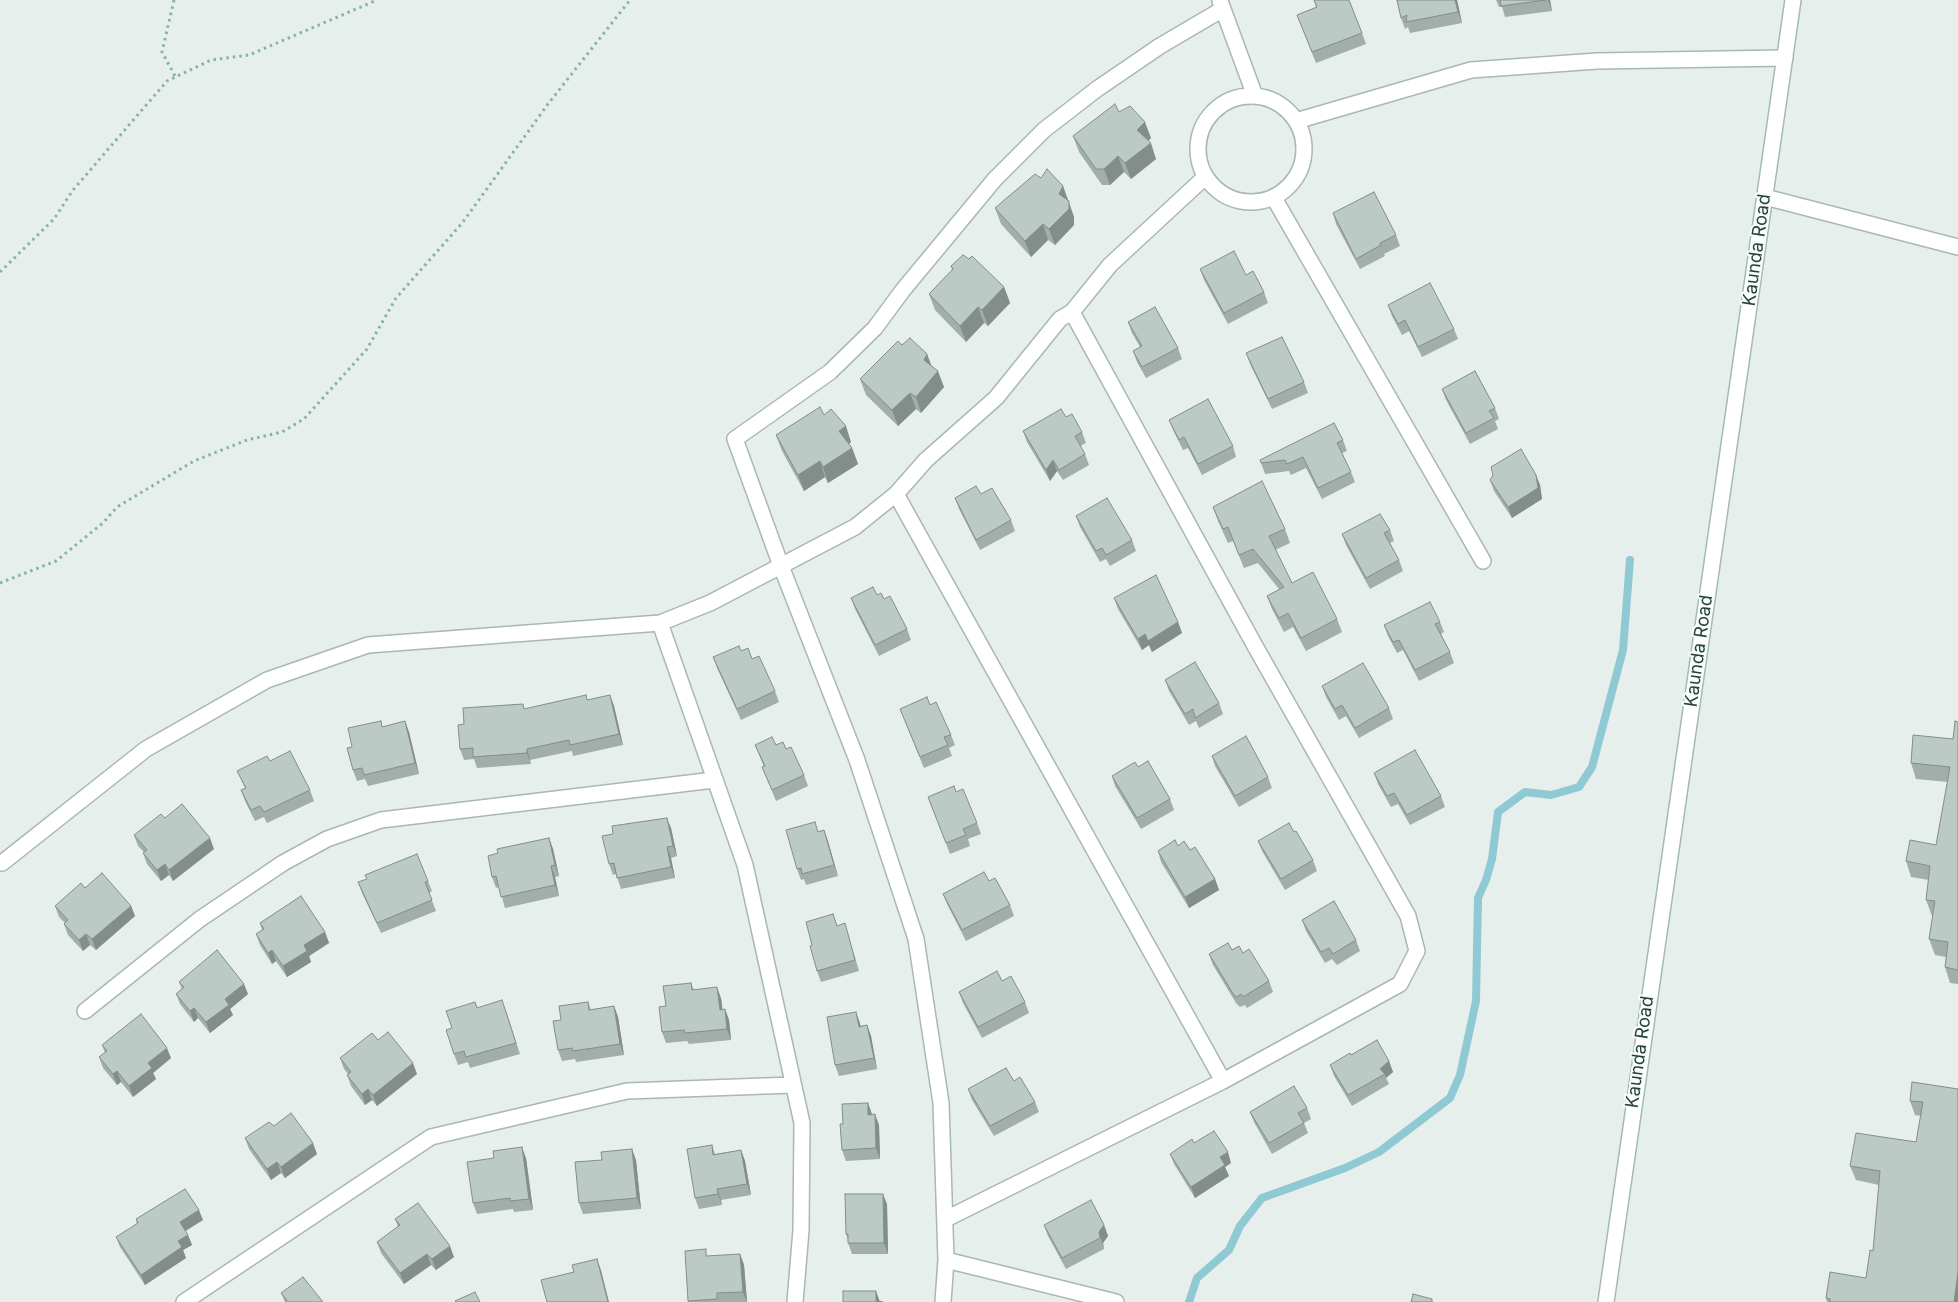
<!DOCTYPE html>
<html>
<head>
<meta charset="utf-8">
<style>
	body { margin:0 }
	canvas { display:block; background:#e6efeb }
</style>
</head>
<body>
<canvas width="1958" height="1302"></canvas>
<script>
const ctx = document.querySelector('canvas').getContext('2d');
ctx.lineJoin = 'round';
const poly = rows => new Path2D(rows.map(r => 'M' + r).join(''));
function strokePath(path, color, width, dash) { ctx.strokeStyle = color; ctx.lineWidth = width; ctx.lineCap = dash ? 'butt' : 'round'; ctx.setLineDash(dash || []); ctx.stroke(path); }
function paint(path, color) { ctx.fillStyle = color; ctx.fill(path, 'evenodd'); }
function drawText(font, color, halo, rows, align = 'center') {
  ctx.font = font + ' Inter,sans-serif'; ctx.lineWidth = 4; ctx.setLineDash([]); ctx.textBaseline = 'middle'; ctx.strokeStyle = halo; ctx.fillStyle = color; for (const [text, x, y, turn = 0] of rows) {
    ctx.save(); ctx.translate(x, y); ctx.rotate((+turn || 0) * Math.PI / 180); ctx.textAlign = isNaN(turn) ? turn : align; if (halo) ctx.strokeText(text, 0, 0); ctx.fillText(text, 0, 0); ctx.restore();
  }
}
const stream = poly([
	[1189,1302,1197,1278,1229,1250,1240,1226,1262,1198,1345,1168,1379,1152,1450,1098,1460,1075,1476,1001,1478,898,1486,880,1492,859,1498,812,1525,792,1551,795,1579,787,1592,767,1623,650,1630,560]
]);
const path = poly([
	[174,0,162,52,175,76],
	[0,272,54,219,73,190,167,81,211,60,249,55,377,0],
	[0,583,56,561,103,523,117,507,194,461,247,440,282,432,304,419,367,349,396,298,463,222,548,104,630,0]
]);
const street = poly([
	[1220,1,1255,96],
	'1198 149a53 53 0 1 1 106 0a53 53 0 1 1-106 0Z',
	[1296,121,1471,70,1597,61,1785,58],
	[1765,197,1958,247],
	[1274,198,1483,561],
	[896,494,1223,1081],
	[660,623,745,865,802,1123,801,1230,795,1302],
	[2,863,146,749,267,680,368,645,660,623,710,603,855,527,896,494,926,460,996,398,1060,319,1072,312,1110,265,1205,177],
	[85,1011,200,919,283,863,327,839,381,820,714,780],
	[946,1219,1223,1081,1400,984,1417,951,1408,916,1255,646,1072,312],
	[946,1260,1116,1302],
	[184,1302,431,1137,627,1091,792,1085],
	[943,1302,946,1260,941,1103,916,939,857,760,781,566,735,439,830,372,875,328,903,290,995,179,1044,130,1097,89,1160,46,1223,9]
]);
const secondary = poly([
	[1606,1302,1793,0]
]);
const wall = poly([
	[1314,0,1362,33,1366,44,1316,63,1297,15,1316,7],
	[1397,0,1457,0,1462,23,1410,33,1408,27,1405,29,1401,18],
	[1496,0,1550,0,1552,11,1505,17,1502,7,1499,7],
	[1119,112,1151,138,1148,141,1156,159,1131,179,1124,172,1110,185,1102,185,1079,152,1073,136],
	[1041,178,1063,186,1074,217,1074,225,1055,245,1048,240,1031,257,1001,224,995,208],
	[1333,213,1396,235,1400,246,1384,254,1385,256,1360,269,1336,224],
	[951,266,1004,287,1010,303,988,326,984,323,966,342,935,310,929,294,952,270],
	[1200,269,1264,292,1268,303,1228,324,1204,280],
	[1388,305,1454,329,1458,339,1422,357,1409,331,1402,335,1392,316],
	[1128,322,1178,348,1182,359,1146,378,1137,362,1133,351,1140,347,1132,333],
	[902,345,927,354,931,366,944,387,921,413,916,409,898,426,866,395,860,379],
	[1246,353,1304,382,1308,393,1272,409,1250,364],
	[1442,389,1495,408,1499,419,1495,421,1498,429,1470,444,1446,400],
	[824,415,851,442,849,444,852,448,858,464,828,483,825,477,804,491,782,451,776,435],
	[1066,417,1082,432,1086,443,1080,446,1085,454,1089,465,1063,480,1057,471,1050,481,1027,442,1023,431],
	[1169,420,1233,446,1236,457,1202,475,1188,448,1183,450,1173,430],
	[1343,440,1347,451,1342,453,1351,472,1355,482,1322,499,1306,468,1291,475,1289,471,1265,474,1260,460],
	[1536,475,1540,485,1542,499,1512,518,1494,491,1490,480],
	[981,494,1011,520,1015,531,980,550,959,509,955,498],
	[1213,507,1285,529,1290,543,1275,550,1292,583,1337,619,1342,632,1306,651,1293,627,1284,632,1272,609,1267,596,1279,589,1258,563,1244,568,1233,541,1228,543,1218,521],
	[1076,516,1132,540,1136,551,1110,566,1106,559,1100,562,1080,527],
	[1390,530,1394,541,1390,543,1399,560,1403,571,1370,589,1346,545,1342,534],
	[851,598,884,599,907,629,911,640,879,656,855,609],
	[1114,598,1178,622,1182,633,1152,652,1149,645,1142,650,1118,609],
	[1440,622,1444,632,1441,634,1450,652,1454,663,1419,681,1403,650,1397,653,1388,636,1384,625],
	[741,651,752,659,775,691,779,702,741,720,717,668,713,657],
	[1165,680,1219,703,1223,714,1199,728,1196,721,1189,725,1169,691],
	[1322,686,1389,708,1393,719,1359,738,1346,716,1339,720,1326,697],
	[610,695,614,706,623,745,573,756,572,751,530,760,531,764,477,768,474,759,464,760,460,749,464,724,525,709,588,700],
	[930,705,951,735,955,745,949,748,952,756,924,768,900,709],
	[405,721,409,732,419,774,368,786,365,779,357,781,353,770,352,747,383,727],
	[1958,722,1958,984,1950,983,1945,967,1946,957,1935,955,1929,939,1933,916,1932,916,1926,900,1929,880,1911,877,1906,861,1936,845,1948,782,1916,779,1911,763,1953,739],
	[755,745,776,745,786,749,804,775,808,786,776,801,762,767,764,767],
	[1212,756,1268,777,1272,788,1239,807,1215,766],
	[270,761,310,790,314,801,267,823,264,817,255,821,245,801,241,790,245,788,237,771],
	[1138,767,1170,799,1174,810,1141,829,1115,786,1112,776],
	[1374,773,1441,796,1445,807,1410,825,1398,804,1391,807,1378,784],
	[956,792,977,823,981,834,968,839,970,846,950,854,928,797],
	[165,818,214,849,173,881,169,875,161,881,147,864,143,853,144,852,138,846,134,835],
	[671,828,677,856,671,858,675,878,621,889,616,874,613,875,609,864],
	[824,830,838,876,806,885,804,879,801,880,797,869,819,831],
	[1294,832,1313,860,1317,871,1285,890,1262,851,1258,841],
	[549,838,553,849,559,876,555,877,559,896,505,908,499,887,496,888,492,877,498,853],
	[1178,846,1190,850,1215,879,1219,890,1189,908,1161,862,1158,851],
	[428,881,432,891,429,893,436,911,381,933,362,893,358,882],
	[989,881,1010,905,1014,916,966,941,947,904,943,894],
	[85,888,131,906,135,916,96,950,90,945,83,951,68,935,64,924,65,923,59,917,55,906],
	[1302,920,1356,940,1360,951,1337,965,1332,959,1325,963,1306,931],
	[260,923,325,932,329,943,309,956,311,962,287,977,276,961,272,964,260,945,256,934,262,930],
	[837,926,848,934,859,971,821,982,817,971,812,945],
	[1232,950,1243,953,1269,981,1273,992,1247,1008,1245,1005,1240,1007,1236,1003,1213,965,1209,954],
	[1002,981,1025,1002,1029,1013,982,1038,963,1003,959,992],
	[179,982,248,994,230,1009,233,1015,210,1033,198,1018,194,1022,180,1004,176,994,182,989],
	[691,983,694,990,721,998,722,1009,725,1009,729,1020,731,1040,689,1044,687,1041,666,1043,662,1032,666,1006],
	[588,1002,591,1010,614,1006,618,1017,624,1055,576,1062,575,1059,562,1061,558,1050,561,1020],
	[478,1008,506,1011,520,1054,470,1068,468,1062,458,1065,454,1054,452,1028],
	[856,1012,860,1026,867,1025,871,1036,877,1069,839,1076,835,1065],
	[378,1040,417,1074,377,1106,372,1100,365,1105,351,1086,347,1075,348,1074,344,1069,340,1058],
	[102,1045,171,1058,153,1073,156,1079,133,1097,121,1082,117,1085,103,1068,99,1057,105,1053],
	[1389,1061,1393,1072,1386,1078,1389,1084,1352,1106,1334,1076,1330,1065],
	[1014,1081,1035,1102,1039,1112,994,1136,972,1100,968,1089],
	[1958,1089,1958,1302,1827,1302,1826,1298,1866,1278,1873,1251,1879,1185,1856,1180,1850,1166,1916,1142,1921,1116,1915,1115,1910,1101],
	[1307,1108,1311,1119,1304,1123,1308,1133,1272,1154,1254,1122,1250,1112],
	[872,1114,879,1125,880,1159,846,1161,842,1150,843,1124],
	[245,1138,317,1154,285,1178,281,1173,271,1180,249,1149],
	[1194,1143,1231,1163,1225,1167,1229,1176,1195,1198,1174,1164,1170,1154],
	[712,1145,715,1154,741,1150,745,1161,751,1195,721,1200,722,1205,699,1209,695,1198],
	[526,1158,533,1210,514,1212,513,1209,477,1214,473,1203],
	[636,1160,641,1209,583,1214,579,1203],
	[887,1204,888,1254,852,1254,848,1243,848,1240,846,1234],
	[136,1219,203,1220,186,1231,192,1245,183,1250,186,1258,145,1285,120,1247,116,1237,137,1224],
	[395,1219,454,1257,436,1270,431,1265,404,1284,381,1253,377,1242,398,1227],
	[1044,1225,1104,1225,1108,1236,1103,1243,1104,1249,1066,1269,1048,1236],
	[740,1254,744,1265,747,1302,688,1302,688,1301,708,1256],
	[281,1293,323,1302,285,1302]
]);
const shadedWall = poly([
	[1455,0,1457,0,1462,23,1458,12],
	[1548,0,1550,0,1552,11],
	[1145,122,1151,138,1143,146,1137,130],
	[1151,143,1156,159,1131,179,1125,163],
	[1118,156,1124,172,1110,185,1104,169],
	[1063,186,1074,217,1074,225,1055,245,1049,229,1059,194],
	[1043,224,1048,240,1031,257,1025,241],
	[1004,287,1010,303,988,326,982,310],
	[978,307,984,323,966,342,960,326],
	[927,354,933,370,924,360],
	[938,371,944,387,921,413,916,397],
	[910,393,916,409,898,426,892,410],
	[846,426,851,442,845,447,839,431],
	[852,448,858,464,828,483,823,467],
	[1053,460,1057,471,1050,481,1046,470],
	[820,461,825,477,804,491,798,475],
	[1536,475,1540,485,1542,499,1512,518,1508,507],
	[1178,622,1182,633,1152,652,1149,645,1142,650,1138,639,1145,634],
	[610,695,614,706,623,745,619,734],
	[405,721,409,732,419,774,415,763],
	[527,749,530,760,531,764,527,753],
	[667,818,671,828,677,856,673,846],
	[824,830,828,841,838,876,834,865],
	[210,838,214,849,173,881,169,870],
	[549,838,553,849,559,876,555,865],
	[667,847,671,858,675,878,671,867],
	[165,864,169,875,161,881,157,870],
	[551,866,555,877,559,896,555,885],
	[1215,879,1219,890,1189,908,1185,897],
	[131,906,135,916,96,950,92,939],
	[325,932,329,943,309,956,311,962,287,977,283,966,304,945],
	[86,934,90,945,83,951,79,940],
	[272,950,276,961,272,964,268,953],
	[244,984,248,994,230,1009,233,1015,210,1033,206,1022,225,999],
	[717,987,721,998,724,1020,720,1010],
	[614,1006,618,1017,624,1055,620,1044],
	[194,1008,198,1018,194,1022,190,1011],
	[725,1009,729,1020,731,1040,727,1029],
	[856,1012,860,1023,863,1038,859,1027],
	[867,1025,871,1036,877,1069,874,1058],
	[167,1048,171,1058,153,1073,156,1079,133,1097,129,1086,148,1063],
	[1389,1061,1393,1072,1386,1078,1385,1074,1380,1069],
	[413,1063,417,1074,377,1106,373,1095],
	[117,1071,121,1082,117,1085,113,1074],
	[368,1089,372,1100,365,1105,362,1094],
	[868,1103,872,1114,868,1115],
	[875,1114,879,1125,880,1159,876,1148],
	[313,1143,317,1154,285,1178,281,1167],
	[522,1147,526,1158,533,1210,529,1199],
	[632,1149,636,1160,641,1209,637,1198],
	[741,1150,745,1161,751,1195,747,1184],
	[1228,1152,1231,1163,1225,1167,1229,1176,1195,1198,1191,1187,1220,1157],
	[277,1162,281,1173,271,1180,267,1169],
	[717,1189,721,1200,722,1205,718,1194],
	[883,1194,887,1204,888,1254,884,1243],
	[199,1210,203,1220,183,1232,180,1222],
	[1104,1225,1108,1236,1103,1243,1104,1249,1099,1232],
	[188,1235,192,1245,183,1250,186,1258,145,1285,141,1275,178,1241],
	[450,1246,454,1257,436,1270,432,1259],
	[427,1254,431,1265,404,1284,400,1273],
	[740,1254,744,1265,747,1302,743,1292],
	[597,1259,601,1270,609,1302,608,1302],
	[1958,1272,1958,1302,1954,1302],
	[876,1291,880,1302,876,1302]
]);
const building = poly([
	[1314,0,1349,0,1362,33,1312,52,1297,15,1317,7,1314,0],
	[1397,0,1455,0,1458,12,1406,22,1407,15,1401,18,1397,0],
	[1500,0,1546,0,1501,6,1500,0],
	[1115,104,1119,112,1130,106,1145,122,1137,130,1151,143,1125,163,1118,156,1104,169,1096,169,1073,136,1115,104],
	[1047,169,1063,186,1059,194,1069,201,1069,209,1049,229,1043,224,1025,241,995,208,1035,174,1041,178,1047,169],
	[1374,192,1396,235,1380,243,1381,245,1356,259,1333,213,1374,192],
	[1234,251,1246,275,1253,271,1264,292,1224,313,1200,269,1234,251],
	[963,255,969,259,972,256,1004,287,982,310,978,307,960,326,929,294,953,269,951,266,963,255],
	[1430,283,1454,329,1418,347,1405,320,1398,324,1388,305,1430,283],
	[1155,307,1178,348,1142,367,1133,351,1142,346,1128,322,1155,307],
	[1282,337,1304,382,1268,399,1246,353,1282,337],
	[910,338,927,354,924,360,938,371,916,397,910,393,892,410,860,379,898,341,902,345,910,338],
	[1475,371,1495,408,1489,411,1494,418,1466,433,1442,389,1475,371],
	[1208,399,1233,446,1198,464,1184,437,1179,440,1169,420,1208,399],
	[820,407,824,415,831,409,846,426,839,431,852,448,823,467,820,461,798,475,776,435,820,407],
	[1061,409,1066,417,1072,414,1082,432,1075,436,1085,454,1059,470,1053,460,1046,470,1023,431,1061,409],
	[1334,423,1343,440,1337,443,1351,472,1318,488,1303,457,1287,464,1285,460,1261,463,1260,460,1334,423],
	[1521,449,1536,475,1538,488,1508,507,1490,480,1493,475,1491,467,1521,449],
	[1262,481,1285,529,1269,536,1292,583,1313,572,1337,619,1301,638,1288,613,1279,618,1267,596,1284,587,1253,549,1239,555,1228,527,1223,529,1213,507,1262,481],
	[976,486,981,494,992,488,1011,520,976,540,955,498,976,486],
	[1107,498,1132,540,1106,555,1102,548,1096,551,1076,516,1107,498],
	[1380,514,1390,530,1384,533,1399,560,1366,578,1342,534,1380,514],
	[1156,575,1178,622,1148,641,1145,634,1138,639,1114,598,1156,575],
	[873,587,877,595,881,593,884,599,890,596,907,629,875,645,851,598,873,587],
	[1430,602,1440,622,1435,624,1450,652,1415,670,1399,640,1393,642,1384,625,1430,602],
	[739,646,741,651,748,648,752,659,759,656,775,691,737,709,713,657,739,646],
	[1195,662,1219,703,1195,718,1193,709,1185,714,1165,680,1195,662],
	[1363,663,1389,708,1355,728,1342,705,1335,709,1322,686,1363,663],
	[586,695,587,700,610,695,619,734,570,745,569,740,527,749,527,753,473,757,473,748,460,749,458,725,464,724,463,708,523,704,524,709,586,695],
	[927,697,930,705,936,702,951,735,944,737,948,745,920,757,900,709,927,697],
	[381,721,382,727,405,721,415,763,364,775,362,768,353,770,347,748,352,747,348,728,381,721],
	[1955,721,1958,722,1958,970,1945,967,1948,942,1929,939,1935,901,1926,900,1930,866,1906,861,1910,840,1936,845,1950,767,1911,763,1913,735,1953,739,1955,721],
	[1246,736,1268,777,1235,796,1212,756,1246,736],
	[772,737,776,745,783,742,786,749,791,747,804,775,772,790,762,767,765,766,755,745,772,737],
	[1415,750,1441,796,1407,815,1394,793,1387,796,1374,773,1415,750],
	[290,751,310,790,264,812,260,806,251,810,241,790,246,788,237,771,267,756,270,761,290,751],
	[1148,761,1170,799,1137,818,1112,776,1135,762,1138,767,1148,761],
	[954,786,956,792,963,789,977,823,963,829,966,835,946,843,928,797,954,786],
	[182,804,210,838,169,870,165,864,157,870,143,853,147,850,134,835,161,814,165,818,182,804],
	[667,818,673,846,667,847,671,867,617,878,614,863,609,864,602,836,613,834,612,826,667,818],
	[815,822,818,832,824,830,834,865,802,874,801,868,797,869,786,830,815,822],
	[1289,823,1294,832,1296,831,1313,860,1281,879,1258,841,1289,823],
	[549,838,555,865,551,866,555,885,501,897,496,876,492,877,488,856,498,853,497,849,549,838],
	[1175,840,1178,846,1184,841,1190,850,1195,847,1215,879,1185,897,1158,851,1175,840],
	[417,854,428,881,425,882,432,900,377,923,358,882,367,879,365,875,417,854],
	[984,872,989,881,995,878,1010,905,962,930,943,894,984,872],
	[102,873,131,906,92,939,86,934,79,940,64,924,68,920,55,906,81,883,85,888,102,873],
	[301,896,325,932,304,945,307,951,283,966,272,950,268,953,256,934,264,929,260,923,301,896],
	[1334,901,1356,940,1333,954,1329,948,1321,952,1302,920,1334,901],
	[833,914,837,926,845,923,855,960,817,971,810,946,812,945,806,922,833,914],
	[1228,943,1232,950,1239,946,1243,953,1249,949,1269,981,1243,997,1241,994,1236,997,1232,992,1209,954,1228,943],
	[217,950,244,984,225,999,229,1005,206,1022,194,1008,190,1011,176,994,184,987,179,982,217,950],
	[997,971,1002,981,1011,976,1025,1002,978,1027,959,992,997,971],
	[691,983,692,990,717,987,720,1010,725,1009,727,1029,685,1033,684,1030,662,1032,659,1007,666,1006,663,986,691,983],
	[502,1000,516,1043,466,1057,464,1051,454,1054,446,1030,452,1028,446,1011,475,1002,477,1008,502,1000],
	[588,1002,589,1010,614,1006,620,1044,573,1051,572,1048,558,1050,553,1021,561,1020,559,1006,588,1002],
	[856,1012,859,1027,867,1025,874,1058,835,1065,827,1017,856,1012],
	[141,1014,167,1048,148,1063,152,1068,129,1086,117,1071,113,1074,99,1057,107,1051,102,1045,141,1014],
	[388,1032,413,1063,373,1095,368,1089,362,1094,347,1075,351,1072,340,1058,372,1033,378,1040,388,1032],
	[1377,1040,1389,1061,1380,1069,1385,1074,1348,1095,1330,1065,1350,1053,1351,1055,1377,1040],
	[1006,1068,1014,1081,1020,1077,1035,1102,990,1126,968,1089,1006,1068],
	[1912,1082,1958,1089,1958,1272,1954,1302,1830,1302,1830,1299,1826,1298,1830,1272,1866,1278,1870,1250,1873,1251,1880,1171,1850,1166,1856,1133,1916,1142,1923,1102,1910,1101,1912,1082],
	[1294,1086,1307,1108,1298,1113,1304,1123,1269,1143,1250,1112,1294,1086],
	[868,1103,868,1115,875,1114,876,1148,842,1150,840,1124,843,1124,842,1104,868,1103],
	[291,1113,313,1143,281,1167,277,1162,267,1169,245,1138,269,1122,274,1126,291,1113],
	[1214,1131,1228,1152,1220,1157,1225,1165,1191,1187,1170,1154,1192,1139,1194,1143,1214,1131],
	[712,1145,713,1155,741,1150,747,1184,717,1189,718,1194,695,1198,687,1149,712,1145],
	[522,1147,529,1199,510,1201,510,1198,473,1203,467,1162,494,1158,493,1151,522,1147],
	[632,1149,637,1198,579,1203,575,1162,602,1160,601,1152,632,1149],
	[185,1189,199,1210,180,1222,188,1235,178,1241,182,1247,141,1275,116,1237,138,1223,136,1219,185,1189],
	[845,1194,883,1194,884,1243,848,1243,848,1234,846,1234,845,1194],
	[1091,1200,1104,1225,1099,1232,1100,1238,1062,1258,1044,1225,1091,1200],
	[418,1203,450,1246,432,1259,427,1254,400,1273,377,1242,400,1225,395,1219,418,1203],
	[706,1249,706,1256,740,1254,743,1292,717,1293,717,1299,688,1301,685,1251,706,1249],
	[597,1259,608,1302,547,1302,541,1280,574,1272,572,1265,597,1259],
	[303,1277,323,1302,285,1302,287,1300,281,1293,303,1277],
	[843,1291,876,1291,876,1301,883,1302,843,1302,843,1291],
	[475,1292,480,1302,456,1302,455,1301,475,1292],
	[1413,1294,1432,1299,1432,1302,1411,1302,1413,1294]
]);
const streetNames = [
	["Kaunda Road",1757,250,-82],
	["Kaunda Road",1699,651,-82],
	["Kaunda Road",1640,1052,-82]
];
strokePath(stream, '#8ec9d4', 8);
strokePath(street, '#a8b8b2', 18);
strokePath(secondary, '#a4bbb3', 18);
strokePath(path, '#86b3a5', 3, [2.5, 4]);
strokePath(street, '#fff', 15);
strokePath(secondary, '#fff', 15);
paint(wall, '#a1aea9');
paint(shadedWall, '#838d89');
paint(building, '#bbcac4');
strokePath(building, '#838d89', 1);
drawText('18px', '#24423a', '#f7fbf9', streetNames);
</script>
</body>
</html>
